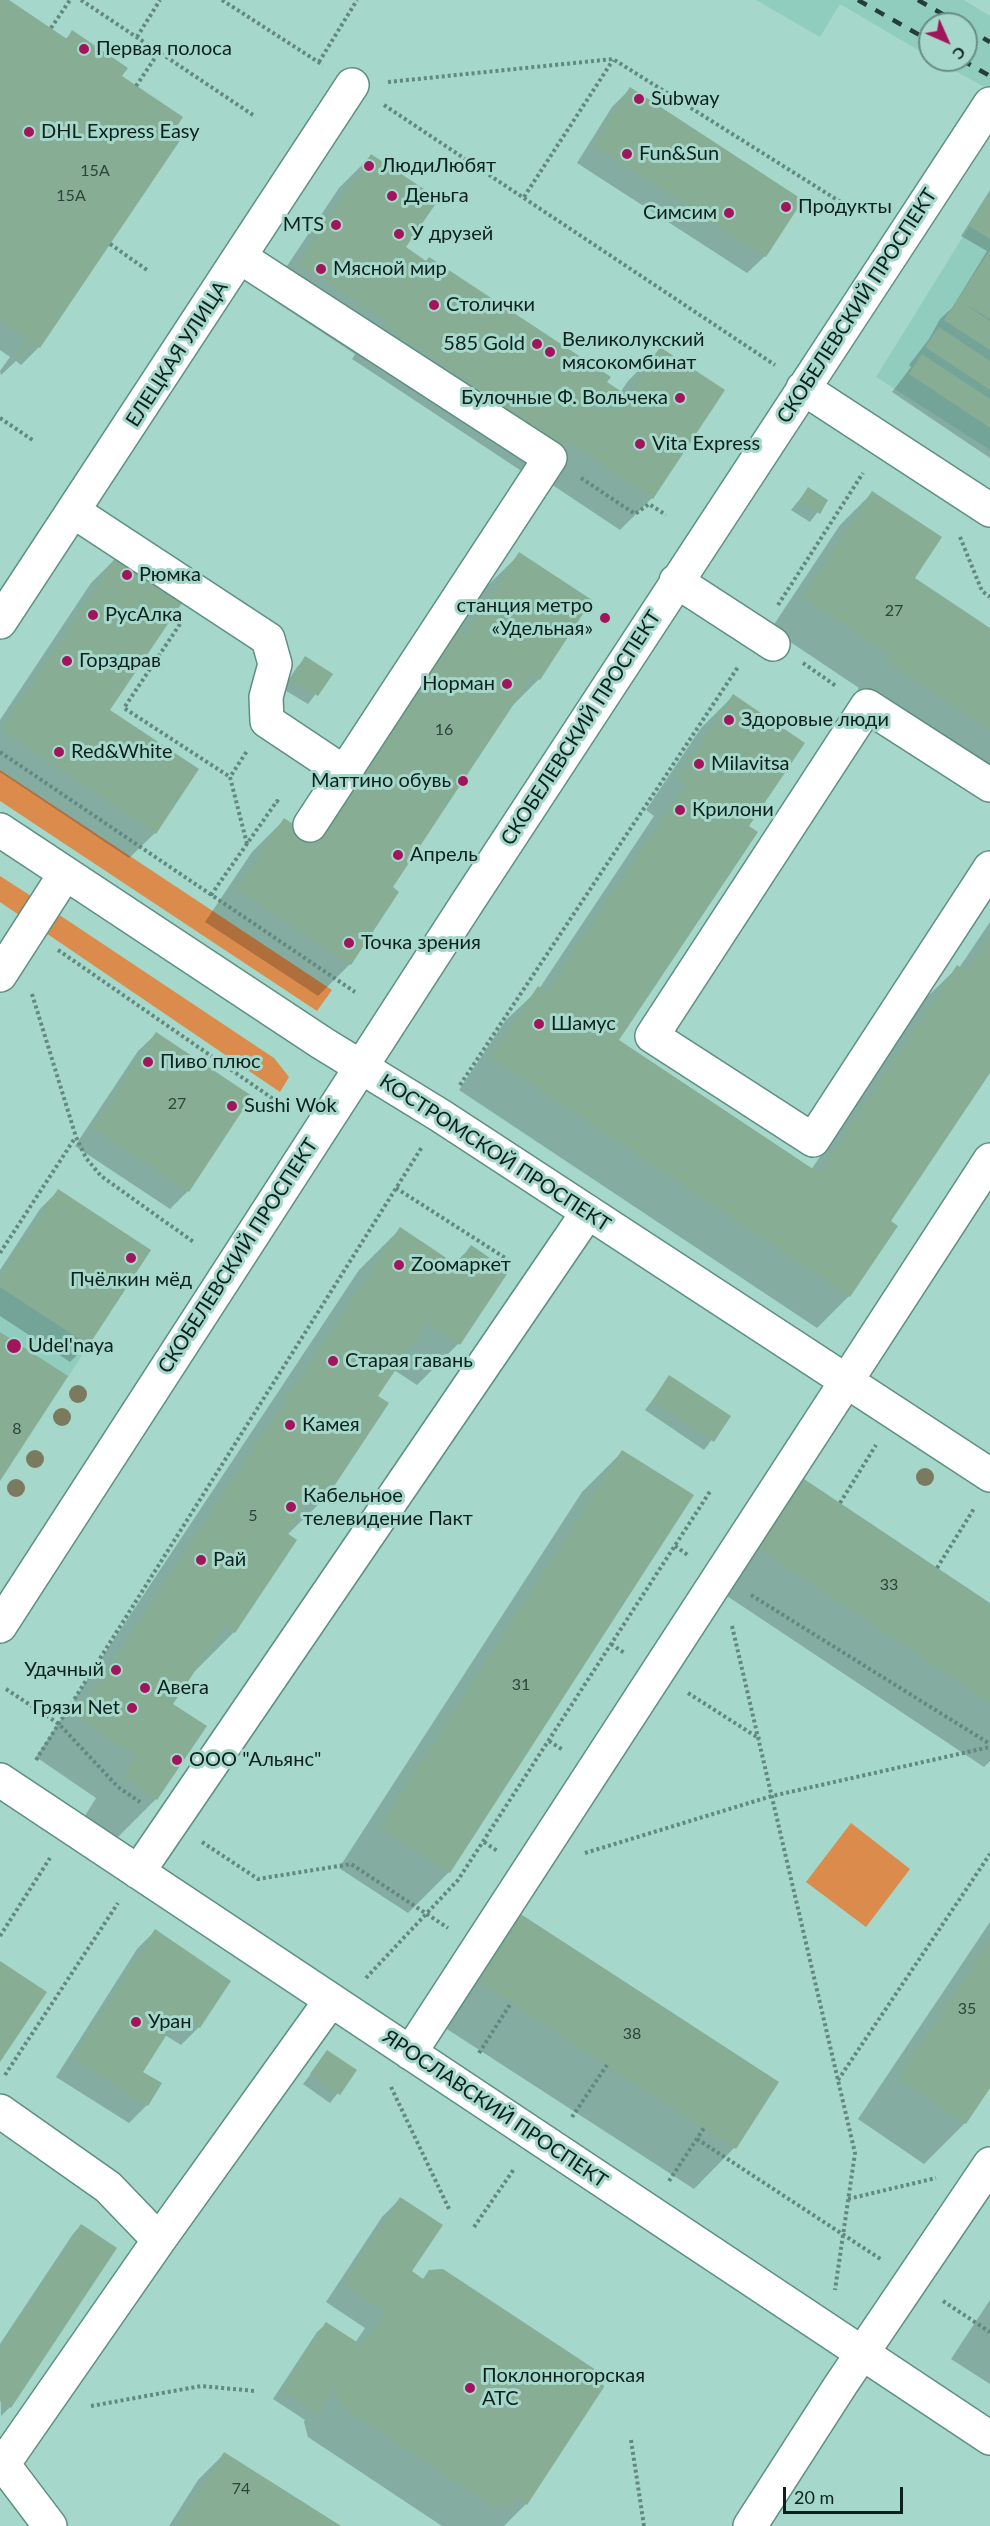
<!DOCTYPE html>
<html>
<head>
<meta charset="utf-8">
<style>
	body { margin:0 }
	#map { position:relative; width:990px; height:2526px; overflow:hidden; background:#a5d7ca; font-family:Lato,sans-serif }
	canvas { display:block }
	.north { position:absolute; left:918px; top:12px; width:60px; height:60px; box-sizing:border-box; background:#a5d7ca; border:2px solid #688e84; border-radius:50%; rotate:135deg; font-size:16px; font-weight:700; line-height:24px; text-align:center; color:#0d211c }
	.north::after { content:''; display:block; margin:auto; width:21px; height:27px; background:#a2155d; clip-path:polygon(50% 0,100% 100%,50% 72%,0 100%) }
	.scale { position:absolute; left:783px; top:2487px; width:120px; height:27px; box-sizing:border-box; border:3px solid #0d211c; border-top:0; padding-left:8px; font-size:18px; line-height:21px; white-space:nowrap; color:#0d211c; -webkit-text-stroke:4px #a5d7ca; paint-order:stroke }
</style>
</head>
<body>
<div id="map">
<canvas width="990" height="2526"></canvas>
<div class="north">С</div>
<div class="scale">20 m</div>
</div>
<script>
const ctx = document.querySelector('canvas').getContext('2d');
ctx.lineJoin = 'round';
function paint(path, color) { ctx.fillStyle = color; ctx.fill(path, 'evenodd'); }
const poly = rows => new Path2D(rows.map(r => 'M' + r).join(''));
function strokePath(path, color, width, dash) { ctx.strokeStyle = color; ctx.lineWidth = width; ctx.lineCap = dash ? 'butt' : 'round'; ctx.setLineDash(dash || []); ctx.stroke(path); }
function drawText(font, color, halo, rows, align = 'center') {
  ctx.font = font + ' Lato,sans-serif'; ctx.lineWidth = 6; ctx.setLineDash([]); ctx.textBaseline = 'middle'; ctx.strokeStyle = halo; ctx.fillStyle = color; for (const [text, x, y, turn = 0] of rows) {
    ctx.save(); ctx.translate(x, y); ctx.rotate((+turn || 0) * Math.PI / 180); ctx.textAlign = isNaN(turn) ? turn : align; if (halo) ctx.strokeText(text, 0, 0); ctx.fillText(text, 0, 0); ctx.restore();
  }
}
const built = poly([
	[756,0,964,0,990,16,990,90,935,60,966,60,966,24,930,24,930,57,840,4,820,37],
	[990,193,990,450,876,377],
	[0,1287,89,1345,0,1481]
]);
const green = poly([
	[0,770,332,990,317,1011,0,801],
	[0,876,34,898,22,917,0,902],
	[55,912,274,1058,289,1077,280,1092,43,931],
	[851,1823,910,1869,866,1927,806,1882]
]);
const shadow = poly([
	[0,0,7,0,65,40,72,32,120,77,39,347,21,365,16,361,1,375,0,371,10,357,0,350],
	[630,89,765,256,747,273,577,163,612,107],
	[371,156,404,248,605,383,620,393,628,381,660,349,652,498,620,530,536,474,532,478,390,384,352,359,355,354,267,296,339,188],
	[990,190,990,458,892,392,911,367,909,365,929,339,940,319,952,308,987,251,961,236],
	[808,489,826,501,810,522,791,510],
	[872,493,913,579,990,629,990,783,855,694,859,688,771,629,840,525],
	[520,554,539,679,510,708,391,888,350,964,318,996,205,922,252,852,284,820,311,838,426,664,455,634,487,586],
	[117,557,108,710,155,833,129,858,0,772,0,720,91,583],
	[306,658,331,674,308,704,283,689,297,667],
	[733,696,747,827,617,1041,811,1170,925,999,958,967,959,968,990,922,990,1070,888,1221,849,1296,817,1328,459,1090,506,1020,539,989,654,816,646,810,701,728],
	[156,1034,188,1191,170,1209,75,1146,138,1051],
	[58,1191,149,1251,88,1344,70,1362,0,1316,0,1270,40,1209],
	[400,1229,454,1264,471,1247,507,1271,458,1344,417,1385,394,1370,376,1397,324,1499,287,1535,234,1632,193,1673,171,1704,156,1799,115,1840,83,1819,96,1798,36,1757,359,1270],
	[670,1377,729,1417,704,1450,645,1410],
	[623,1451,449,1872,408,1913,339,1868,582,1492],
	[760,1520,990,1605,990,1761,984,1767,715,1588],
	[990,1922,990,2086,965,2123,924,2164,858,2119],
	[155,1931,199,2027,181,2045,165,2035,141,2072,147,2105,129,2123,56,2077,137,1949],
	[475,1954,777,2083,734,2148,694,2189,433,2020],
	[328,2052,355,2071,330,2103,303,2084],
	[400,2199,410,2272,422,2280,430,2272,526,2504,504,2526,442,2526,308,2437,304,2422,305,2420,273,2399,317,2332,326,2324,355,2343,365,2328,326,2302,382,2217],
	[81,2225,10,2407,1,2416,0,2344,73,2234],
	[990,2300,990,2384,951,2359],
	[224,2454,338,2526,169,2526,198,2480]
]);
const building = poly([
	[0,0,9,0,67,39,72,30,128,68,122,76,183,117,172,134,181,139,40,348,32,342,20,358,15,355,27,339,0,321],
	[630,87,803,200,766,257,593,145],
	[371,154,439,199,406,247,426,261,429,257,611,377,607,382,628,396,660,347,725,390,653,499,568,442,565,447,423,352,383,326,386,321,298,263],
	[990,193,990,239,969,226],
	[990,250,990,319,963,303,990,321,990,350,944,320],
	[939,327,990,361,990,390,925,347],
	[922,354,990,399,990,428,909,374],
	[808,487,828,500,820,514,799,501],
	[872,491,942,537,915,578,990,628,990,730,886,661,890,655,802,597],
	[519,552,592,600,540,680,533,675,393,887,399,892,351,965,236,889,284,818,318,841,458,630,465,634],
	[117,555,184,600,110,710,199,769,156,834,1,730],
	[305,656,333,674,318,696,291,679],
	[733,694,805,743,749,826,758,832,619,1040,819,1173,957,965,967,971,990,936,990,1073,891,1221,898,1226,850,1297,490,1057,538,986,546,992,686,784,677,778],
	[156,1032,252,1096,189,1192,92,1128],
	[58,1189,151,1250,89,1345,0,1287,0,1276],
	[400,1227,457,1265,471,1245,509,1271,460,1345,427,1323,378,1396,389,1403,325,1500,314,1492,287,1533,297,1540,235,1633,225,1626,173,1704,207,1726,157,1800,123,1777,136,1756,76,1716],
	[0,1332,68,1376,0,1481],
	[669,1375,731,1416,714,1442,652,1401],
	[622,1450,694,1495,450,1873,379,1827],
	[801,1477,990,1603,990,1702,755,1546],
	[516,1911,779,2082,736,2149,473,1978],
	[155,1929,231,1981,200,2028,179,2015,143,2072,162,2083,148,2106,73,2058],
	[990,1940,990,2088,966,2124,898,2078],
	[0,1961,47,1992,0,2062],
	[327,2050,357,2070,340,2095,310,2074],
	[400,2197,443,2225,412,2271,423,2279,429,2270,443,2269,599,2372,604,2387,527,2505,516,2497,510,2506,496,2508,340,2405,335,2389,318,2414,281,2390,326,2322,363,2346,385,2312,343,2284],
	[81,2224,117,2248,11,2408,0,2401,0,2346],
	[224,2452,341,2526,177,2526]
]);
const path = poly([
	[81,0,253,115],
	[222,0,323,65],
	[51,28,70,0],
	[137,37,160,0],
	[319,62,357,0],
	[388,82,613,59,858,213],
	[136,86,159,52],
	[384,105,775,365],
	[524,197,613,60],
	[110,244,147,270],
	[0,418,34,441],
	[581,478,635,514,649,504,666,515],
	[960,537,982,591,990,597],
	[778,605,863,473],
	[180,624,124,708,230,777],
	[803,663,836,686],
	[0,752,355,992],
	[247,844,230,777,247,751],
	[211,895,277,801,280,804],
	[58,950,282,1105],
	[32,994,76,1137,86,1158,101,1176,195,1243],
	[460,1085,738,667],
	[396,1188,510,1261],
	[0,1253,75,1138],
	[840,1503,876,1445],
	[675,1546,689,1556],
	[937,1568,975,1507],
	[751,1595,990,1744],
	[732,1626,855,2153,835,2290],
	[611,1644,626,1654],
	[6,1689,59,1724,118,1787,140,1802],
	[688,1693,760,1739],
	[549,1741,563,1750],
	[36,1760,422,1147],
	[202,1842,258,1879,351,1864,448,1928],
	[484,1842,499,1852],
	[585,1853,772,1796,990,1747],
	[0,1936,50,1858],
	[366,1978,458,1880,711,1490],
	[479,2053,511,2003],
	[5,2075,118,1903],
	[838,2080,990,1854],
	[391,2087,450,2211],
	[572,2117,607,2065],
	[697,2139,882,2260],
	[669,2181,704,2128],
	[848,2199,936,2178],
	[474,2227,514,2169],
	[943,2301,990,2332],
	[91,2406,201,2386,255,2391],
	[631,2440,644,2526]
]);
const minor = poly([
	[240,257,550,458,310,825],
	[803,388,990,510],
	[73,511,268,639,275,664,266,697,267,721,345,773],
	[676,581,773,644],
	[0,622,352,85],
	[990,785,867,706,652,1036,813,1140,990,868],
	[0,830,322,1043,441,1116,990,1475],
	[0,975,65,874],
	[0,1626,469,900,990,104],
	[0,1780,990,2438],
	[138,1872,588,1212],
	[410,2053,990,1160],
	[0,2111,108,2187,159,2240],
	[0,2460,50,2526],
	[4,2463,159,2240,331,2000],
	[750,2526,840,2386,990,2164]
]);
const rail = poly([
	[858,0,930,41],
	[918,0,960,24],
	[966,28,990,42],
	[962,60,990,76]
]);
const trees = [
	[78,1394],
	[62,1417],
	[35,1459],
	[925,1477],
	[16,1488]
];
const markers = [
	[84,49,6,"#a2155d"],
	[639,99,6,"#a2155d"],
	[29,132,6,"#a2155d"],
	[627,154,6,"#a2155d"],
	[369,166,6,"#a2155d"],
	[392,196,6,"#a2155d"],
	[786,207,6,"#a2155d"],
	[729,213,6,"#a2155d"],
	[336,225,6,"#a2155d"],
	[399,234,6,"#a2155d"],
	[321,269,6,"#a2155d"],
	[434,305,6,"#a2155d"],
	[537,344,6,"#a2155d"],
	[550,352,6,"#a2155d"],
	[680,398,6,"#a2155d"],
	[640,444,6,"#a2155d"],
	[127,575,6,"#a2155d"],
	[93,615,6,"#a2155d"],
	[605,618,6,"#a2155d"],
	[67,661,6,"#a2155d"],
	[507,684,6,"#a2155d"],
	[729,720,6,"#a2155d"],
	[59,752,6,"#a2155d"],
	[699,764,6,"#a2155d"],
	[463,781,6,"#a2155d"],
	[680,810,6,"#a2155d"],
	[398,855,6,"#a2155d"],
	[349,943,6,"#a2155d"],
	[539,1024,6,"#a2155d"],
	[148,1062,6,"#a2155d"],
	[232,1106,6,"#a2155d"],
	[131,1258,6,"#a2155d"],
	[399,1265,6,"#a2155d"],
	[14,1346,8,"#a2155d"],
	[333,1361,6,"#a2155d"],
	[290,1425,6,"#a2155d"],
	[291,1507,6,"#a2155d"],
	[201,1560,6,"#a2155d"],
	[116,1670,6,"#a2155d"],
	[145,1688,6,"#a2155d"],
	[132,1708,6,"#a2155d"],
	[177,1760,6,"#a2155d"],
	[136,2022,6,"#a2155d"],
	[470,2388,6,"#a2155d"]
];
const numberNames = [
	["15А",95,171],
	["15А",71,196],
	["27",894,611],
	["16",444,730],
	["27",177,1104],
	["8",17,1429],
	["5",253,1516],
	["33",889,1585],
	["31",521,1685],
	["35",967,2009],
	["38",632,2034],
	["74",241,2489]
];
const poiNames = [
	["Первая полоса",96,49],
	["Subway",651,99],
	["DHL Express Easy",41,132],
	["Fun&Sun",639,154],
	["ЛюдиЛюбят",381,166],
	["Деньга",404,196],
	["Продукты",798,207],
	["Симсим",717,213,"right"],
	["MTS",324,225,"right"],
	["У друзей",411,234],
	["Мясной мир",333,269],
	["Столички",446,305],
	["Великолукский",562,340],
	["мясокомбинат",562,363],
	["585 Gold",525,344,"right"],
	["Булочные Ф. Вольчека",668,398,"right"],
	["Vita Express",652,444],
	["Рюмка",139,575],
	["станция метро",593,606,"right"],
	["«Удельная»",593,629,"right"],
	["РусАлка",105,615],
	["Горздрав",79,661],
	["Норман",495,684,"right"],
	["Здоровые люди",741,720],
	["Red&White",71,752],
	["Milavitsa",711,764],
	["Маттино обувь",451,781,"right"],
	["Крилони",692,810],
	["Апрель",410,855],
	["Точка зрения",361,943],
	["Шамус",551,1024],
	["Пиво плюс",160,1062],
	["Sushi Wok",244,1106],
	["Zooмаркет",411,1265],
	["Пчёлкин мёд",131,1280,"center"],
	["Udel'naya",28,1346],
	["Старая гавань",345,1361],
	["Камея",302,1425],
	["Кабельное",303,1496],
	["телевидение Пакт",303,1519],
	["Рай",213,1560],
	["Удачный",104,1670,"right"],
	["Авега",157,1688],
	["Грязи Net",120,1708,"right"],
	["ООО \"Альянс\"",189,1760],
	["Уран",148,2022],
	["Поклонногорская",482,2376],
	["АТС",482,2399]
];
const streetNames = [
	["СКОБЕЛЕВСКИЙ ПРОСПЕКТ",857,306,-57],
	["ЕЛЕЦКАЯ УЛИЦА",177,354,-57],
	["СКОБЕЛЕВСКИЙ ПРОСПЕКТ",581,728,-57],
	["КОСТРОМСКОЙ ПРОСПЕКТ",495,1153,33],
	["СКОБЕЛЕВСКИЙ ПРОСПЕКТ",238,1256,-57],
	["ЯРОСЛАВСКИЙ ПРОСПЕКТ",495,2109,34]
];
paint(built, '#91cdbe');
paint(green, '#db8b4c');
paint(shadow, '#0003');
paint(building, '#87ad95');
strokePath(minor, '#5e8e82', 36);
strokePath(path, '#63897f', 4, [3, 3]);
strokePath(minor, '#fff', 33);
strokePath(rail, '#253e38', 4.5, [10, 10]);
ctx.fillStyle = '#7b7a5e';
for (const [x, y] of trees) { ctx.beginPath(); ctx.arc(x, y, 9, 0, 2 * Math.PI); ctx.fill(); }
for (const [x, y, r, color] of markers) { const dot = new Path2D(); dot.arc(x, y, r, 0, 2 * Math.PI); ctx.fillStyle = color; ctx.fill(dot); strokePath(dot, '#a5d7ca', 2); }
drawText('16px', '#2c443a', null, numberNames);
drawText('20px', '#0d211c', '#a5d7ca', poiNames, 'left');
drawText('20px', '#0d211c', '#a5d7ca', streetNames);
</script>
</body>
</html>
